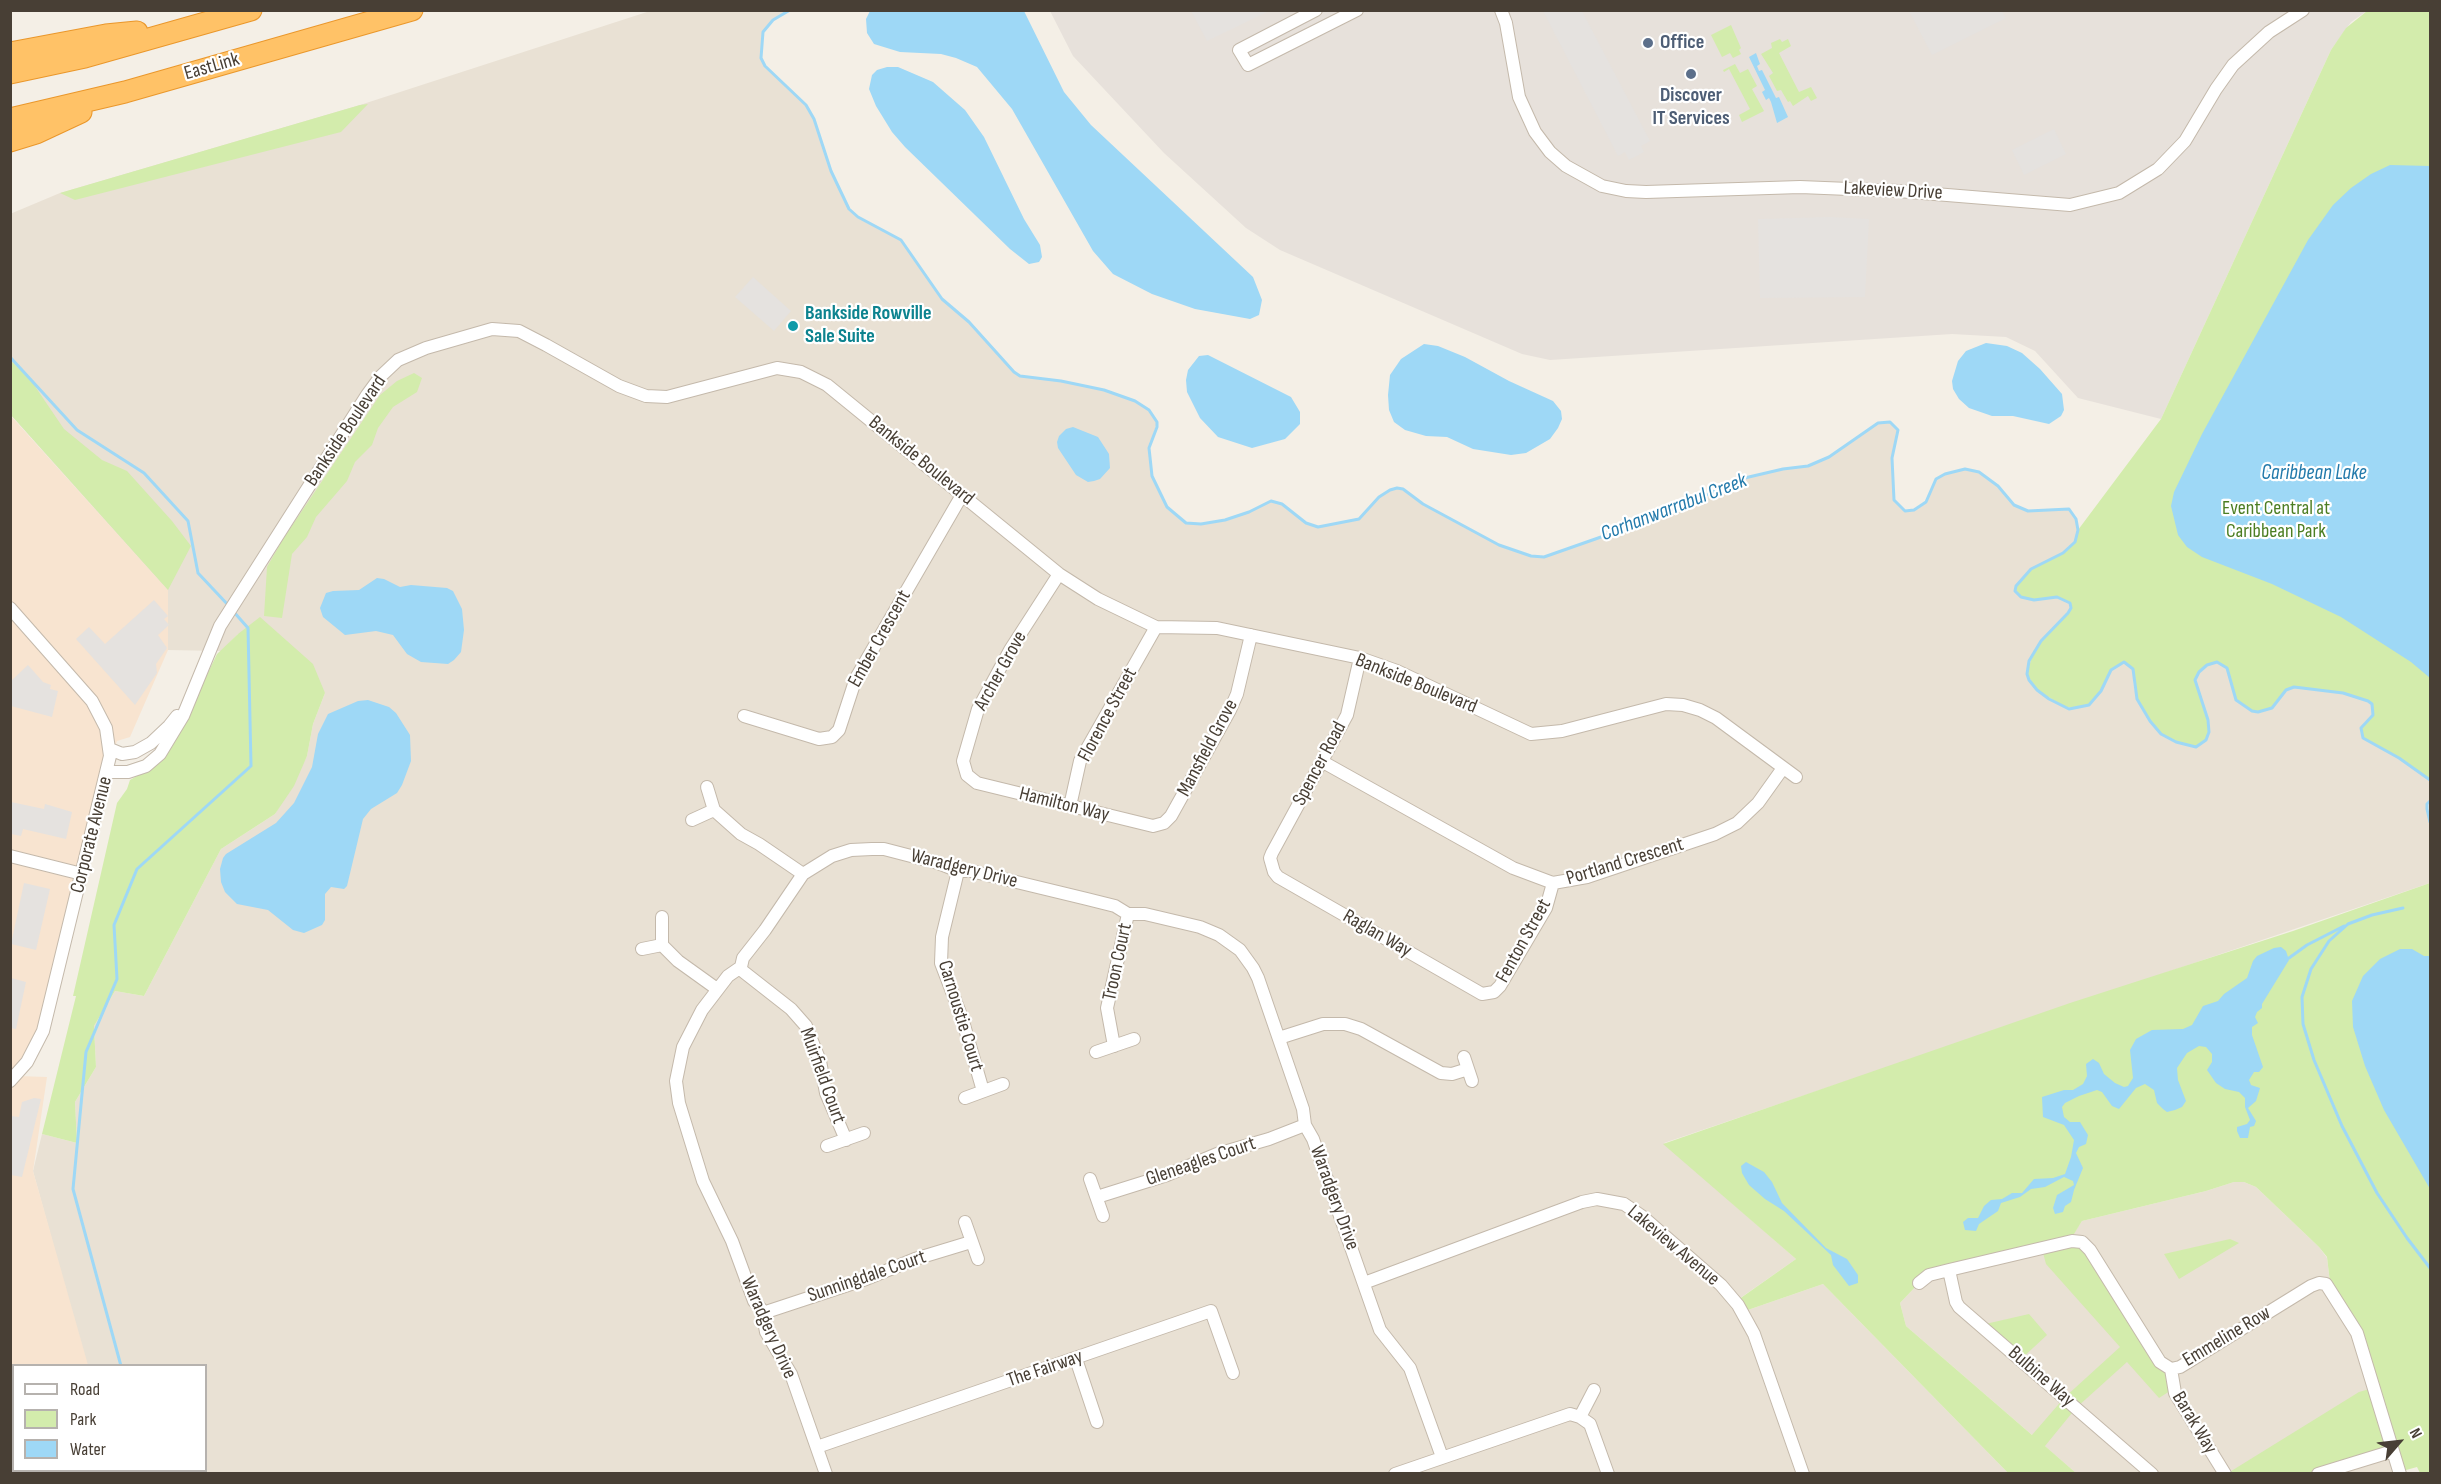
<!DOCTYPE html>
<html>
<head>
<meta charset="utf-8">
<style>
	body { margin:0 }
	#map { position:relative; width:2441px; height:1484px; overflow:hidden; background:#f4efe6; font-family:"Sofia Sans Condensed",sans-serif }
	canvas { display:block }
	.frame { position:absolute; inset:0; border:12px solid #483f35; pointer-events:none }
	.legend { position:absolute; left:12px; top:1364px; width:195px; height:108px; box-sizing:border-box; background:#fff; border:2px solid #b6b2ae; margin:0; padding:8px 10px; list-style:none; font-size:18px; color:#483f35 }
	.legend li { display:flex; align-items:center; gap:12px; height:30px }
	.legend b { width:30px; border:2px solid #b6b2ae }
	.north { position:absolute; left:2369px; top:1412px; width:60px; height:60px; -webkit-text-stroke:4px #fff; paint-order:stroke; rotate:62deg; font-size:16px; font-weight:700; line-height:24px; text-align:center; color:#483f35 }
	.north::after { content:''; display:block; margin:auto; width:21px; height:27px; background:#483f35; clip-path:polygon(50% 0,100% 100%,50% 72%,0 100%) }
</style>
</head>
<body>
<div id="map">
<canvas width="2441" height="1484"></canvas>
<div class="frame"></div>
<ul class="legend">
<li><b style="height:8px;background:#fff"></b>Road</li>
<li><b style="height:16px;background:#d3ecac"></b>Park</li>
<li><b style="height:16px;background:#9ed8f6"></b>Water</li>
</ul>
<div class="north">N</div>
</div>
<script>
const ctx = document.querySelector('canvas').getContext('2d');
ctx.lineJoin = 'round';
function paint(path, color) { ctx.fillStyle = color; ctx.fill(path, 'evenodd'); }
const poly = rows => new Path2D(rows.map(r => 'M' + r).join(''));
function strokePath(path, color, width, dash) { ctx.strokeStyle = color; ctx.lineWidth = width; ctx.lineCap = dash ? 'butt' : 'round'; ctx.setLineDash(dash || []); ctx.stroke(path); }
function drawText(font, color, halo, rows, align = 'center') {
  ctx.font = font + ' "Sofia Sans Condensed",sans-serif'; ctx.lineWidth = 4.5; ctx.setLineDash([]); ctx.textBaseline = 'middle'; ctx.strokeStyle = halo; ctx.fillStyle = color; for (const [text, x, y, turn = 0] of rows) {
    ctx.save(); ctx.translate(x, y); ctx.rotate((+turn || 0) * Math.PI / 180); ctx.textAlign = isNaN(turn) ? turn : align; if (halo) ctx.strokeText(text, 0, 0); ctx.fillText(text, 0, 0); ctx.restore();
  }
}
const residential = poly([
	[650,11,790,11,773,20,763,32,761,58,765,66,806,105,814,119,831,171,849,209,858,217,901,240,942,299,969,322,1014,372,1020,376,1061,381,1104,390,1135,401,1149,410,1157,422,1149,448,1152,476,1167,507,1186,523,1201,524,1225,520,1249,512,1271,501,1282,504,1306,523,1318,527,1359,519,1379,497,1390,490,1397,488,1403,489,1423,504,1499,545,1531,556,1544,557,1601,537,1643,518,1685,506,1736,480,1783,469,1809,466,1829,457,1878,423,1890,422,1898,430,1892,458,1894,500,1905,511,1914,510,1926,502,1936,479,1945,474,1965,469,1979,472,1998,486,2014,505,2028,511,2069,509,2076,519,2078,530,2075,542,2063,553,2031,569,2034,600,2057,597,2070,603,2071,608,2034,650,2049,699,2069,709,2089,705,2111,670,2124,662,2133,669,2134,688,2142,710,2161,734,2197,688,2195,680,2199,672,2207,665,2217,662,2227,668,2252,711,2265,711,2277,703,2286,690,2294,687,2343,693,2358,696,2372,704,2373,715,2364,723,2363,738,2399,758,2430,780,2430,801,2427,804,2427,809,2430,822,2430,883,1664,1143,1796,1259,1736,1301,1742,1312,1823,1284,2008,1473,116,1473,115,1471,206,1470,206,1366,86,1365,33,1171,42,1134,77,1143,75,1102,96,1067,94,1026,115,991,144,996,221,849,275,814,307,756,313,724,325,693,238,634,219,654,220,651,168,650,167,590,11,415,10,214,60,193,360,105],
	[2234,1182,2244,1182,2256,1187,2319,1247,2327,1258,2331,1291,2355,1329,2400,1473,2076,1473,1906,1326,1900,1303,1919,1283,2068,1242,2082,1221,2206,1191]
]);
const commercial = poly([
	[10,415,168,590,168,650,130,737,117,741,108,767,43,1031,17,1076,47,1077,33,1171,88,1365,14,1366,14,1470,118,1470,118,1473,11,1473]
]);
const industrial = poly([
	[1050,11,2367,11,2351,22,2331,50,2161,419,2078,398,2035,351,2006,337,1952,334,1550,360,1522,354,1280,250,1246,228,1164,153,1073,56]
]);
const green = poly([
	[2367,11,2430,11,2430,780,2399,758,2363,738,2361,728,2373,714,2372,704,2368,701,2343,693,2294,687,2286,690,2272,708,2258,712,2252,711,2236,700,2227,668,2217,662,2207,666,2199,672,2195,679,2208,720,2209,732,2206,740,2196,747,2176,742,2161,734,2150,721,2137,699,2133,669,2124,662,2111,670,2101,691,2089,705,2076,709,2063,706,2037,690,2027,674,2034,650,2068,613,2071,609,2070,603,2057,597,2034,600,2021,597,2016,591,2016,586,2021,579,2031,569,2063,553,2075,542,2078,530,2161,419,2331,50,2346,28],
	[1731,25,1741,48,1739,50,1741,54,1733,58,1730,53,1722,57,1711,35],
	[1780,39,1782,42,1788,39,1791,46,1779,53,1799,92,1811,87,1817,98,1811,101,1808,96,1793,106,1790,101,1788,102,1781,90,1777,91,1769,76,1773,73,1761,54,1772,48,1771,43],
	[1735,64,1740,73,1748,69,1757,86,1752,89,1764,111,1742,122,1739,115,1750,109,1729,69,1724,72,1723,70],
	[368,104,341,132,75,200,60,193,360,105],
	[11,361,30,379,64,429,102,460,127,471,172,521,191,546,168,590,11,415],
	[414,373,422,378,417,392,393,407,378,428,372,445,355,462,347,481,316,517,307,537,292,554,282,618,264,616,267,567,283,539,380,395,397,381],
	[260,617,313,664,325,693,313,724,307,756,294,786,275,814,221,849,144,996,115,991,94,1026,96,1067,75,1102,77,1143,42,1134,76,996,73,996,117,803,127,789,130,780,162,761,172,747,217,654,238,634],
	[2430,883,2430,1473,2420,1473,2417,1467,2399,1472,2393,1451,2318,1473,2228,1473,2359,1392,2373,1388,2358,1337,2331,1291,2327,1257,2319,1247,2256,1187,2244,1182,2234,1182,2206,1191,2082,1221,2069,1242,2082,1242,2162,1365,2173,1389,2159,1398,2127,1362,2076,1408,2045,1446,2076,1473,2008,1473,1823,1284,1742,1312,1735,1302,1796,1259,1663,1144,2070,1003,2293,931],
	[2042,1249,2046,1264,2120,1347,2064,1398,2032,1435,1906,1326,1900,1303,1919,1283],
	[2230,1239,2239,1243,2179,1279,2164,1254],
	[2029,1314,2047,1335,2020,1360,1981,1325]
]);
const parking = poly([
	[1191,11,1269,11,1207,41],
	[1543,11,1582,11,1650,141,1641,146,1644,152,1629,160,1625,152,1618,156],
	[1909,11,2002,11,2006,18,1932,55],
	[2054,129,2066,154,2024,175,2012,150],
	[1830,217,1869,219,1865,297,1760,298,1758,219],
	[753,277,791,311,774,331,735,297],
	[154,600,168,616,164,619,169,625,158,635,167,648,156,664,157,673,135,705,76,639,89,627,105,644],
	[28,665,43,682,51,685,50,689,58,691,52,717,11,706,11,681],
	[11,802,44,809,45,804,72,812,66,839,23,829,21,836,11,834],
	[24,883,50,889,36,950,11,944],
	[11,978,26,982,16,1029,11,1028],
	[34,1098,41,1099,22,1177,11,1175,11,1116,19,1117,22,1102]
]);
const water = poly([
	[870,11,1024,11,1064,92,1091,125,1253,277,1262,300,1259,315,1250,319,1195,309,1152,294,1113,274,1093,251,1012,109,977,67,956,58,941,54,900,52,874,44,867,33,866,19],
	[1756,53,1760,64,1757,66,1759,71,1762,70,1776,98,1779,97,1788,117,1777,123,1771,102,1769,98,1766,100,1762,92,1765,90,1749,57],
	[887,67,898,67,933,82,965,110,984,137,1024,219,1040,245,1042,257,1039,262,1029,264,1010,249,905,147,892,132,876,106,869,89,872,75,877,70],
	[2390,165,2430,166,2430,678,2411,662,2341,617,2272,584,2202,557,2187,547,2178,535,2171,506,2174,492,2202,434,2308,240,2333,205,2351,188,2371,174],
	[1986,343,2007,346,2022,353,2040,369,2062,394,2064,410,2061,416,2049,424,2013,416,1992,416,1969,408,1959,399,1953,389,1952,381,1958,361,1966,351],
	[1424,344,1438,346,1465,357,1509,381,1553,401,1561,411,1562,419,1558,428,1550,439,1526,453,1511,455,1473,449,1447,437,1426,436,1405,430,1394,422,1389,410,1388,395,1390,375,1401,359],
	[1208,355,1291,397,1300,412,1300,424,1285,439,1252,448,1218,437,1200,418,1187,392,1186,380,1188,370,1199,356],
	[1073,427,1098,437,1109,454,1110,468,1100,479,1094,481,1088,482,1076,475,1058,448,1057,442,1059,436,1066,429],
	[377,578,384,579,400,587,411,585,447,588,453,591,462,609,464,630,461,652,454,660,448,664,421,662,407,654,393,635,376,631,345,635,323,617,320,608,326,593,333,591,359,590],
	[368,700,389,707,396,713,410,735,411,761,402,785,397,793,371,809,363,819,347,886,344,889,331,887,325,894,325,920,322,925,304,933,293,930,268,910,237,904,225,892,221,882,220,869,223,858,226,854,276,823,294,803,312,767,318,734,328,714,358,701],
	[2281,947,2286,951,2289,960,2262,1004,2262,1008,2257,1012,2255,1017,2258,1023,2252,1027,2252,1035,2263,1067,2259,1072,2254,1072,2249,1080,2251,1085,2260,1088,2256,1101,2248,1108,2256,1121,2254,1126,2250,1127,2248,1138,2240,1138,2237,1131,2237,1127,2247,1124,2250,1120,2245,1107,2245,1098,2239,1092,2225,1089,2216,1083,2207,1070,2212,1062,2212,1054,2206,1047,2199,1046,2187,1053,2177,1068,2178,1080,2186,1101,2182,1107,2175,1110,2167,1112,2163,1109,2157,1103,2154,1090,2145,1084,2136,1088,2119,1109,2112,1106,2102,1092,2097,1090,2079,1096,2065,1103,2062,1107,2064,1117,2070,1122,2080,1122,2088,1135,2086,1144,2079,1147,2076,1153,2083,1168,2074,1190,2071,1202,2065,1206,2063,1212,2055,1214,2053,1208,2057,1195,2074,1185,2073,1181,2064,1177,2045,1187,2031,1189,2020,1197,2001,1203,1998,1211,1979,1224,1976,1231,1965,1230,1963,1222,1968,1218,1978,1218,1984,1206,1991,1200,2002,1199,2012,1193,2022,1193,2034,1179,2053,1178,2065,1174,2071,1157,2074,1140,2064,1125,2043,1117,2042,1097,2064,1090,2073,1090,2083,1084,2087,1076,2086,1064,2093,1059,2099,1063,2104,1074,2115,1083,2124,1087,2128,1086,2133,1078,2130,1050,2136,1039,2152,1030,2183,1029,2192,1025,2203,1006,2218,1001,2224,994,2247,978,2253,961,2257,956,2274,948],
	[2400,949,2412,949,2424,956,2430,956,2430,1189,2384,1110,2365,1066,2353,1027,2352,1001,2363,976,2380,959],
	[1746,1162,1764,1172,1772,1182,1782,1203,1826,1248,1847,1259,1858,1275,1858,1283,1849,1286,1833,1265,1831,1255,1784,1211,1765,1199,1749,1185,1742,1173,1741,1166]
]);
const stream = poly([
	[790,10,773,20,763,32,761,58,765,66,806,105,814,119,831,171,849,209,858,217,901,240,942,299,969,322,1014,372,1020,376,1061,381,1104,390,1135,401,1149,410,1157,422,1157,427,1149,448,1152,476,1167,507,1186,523,1201,524,1225,520,1249,512,1271,501,1282,504,1306,523,1318,527,1359,519,1379,497,1390,490,1397,488,1403,489,1423,504,1499,545,1531,556,1544,557,1601,537,1643,518,1685,506,1736,480,1783,469,1808,466,1829,457,1878,423,1890,422,1898,430,1892,458,1894,500,1905,511,1914,510,1926,502,1936,479,1945,474,1965,469,1979,472,1998,486,2014,505,2028,511,2069,509,2076,519,2078,530,2075,542,2063,553,2031,569,2016,586,2015,591,2021,597,2034,600,2057,597,2070,603,2071,608,2068,613,2041,641,2029,661,2027,674,2029,680,2037,690,2049,699,2069,709,2089,705,2101,691,2111,670,2124,662,2133,669,2137,699,2150,721,2161,734,2176,742,2196,747,2206,740,2209,732,2208,720,2195,680,2199,672,2207,665,2217,662,2227,668,2236,700,2252,711,2258,712,2272,708,2286,690,2294,687,2343,693,2368,701,2372,704,2373,715,2361,728,2363,738,2399,758,2430,780],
	[10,357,77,430,144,473,188,521,198,573,229,606],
	[2430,801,2427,804,2427,809,2430,822],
	[2403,908,2372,915,2348,924,2329,941,2311,969,2302,997,2303,1024,2314,1060,2342,1126,2377,1193,2407,1238,2430,1268],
	[2289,958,2307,945,2344,926],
	[121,1366,73,1189,86,1052,117,979,114,925,137,869,251,766,248,628,233,611],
	[150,1470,151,1474]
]);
const minor = poly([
	[1316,10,1239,50,1248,65,1357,10],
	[1501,10,1506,23,1519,97,1535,132,1550,152,1566,166,1602,186,1626,191,1646,192,1800,187,1898,191,2070,205,2119,193,2158,169,2185,141,2216,89,2233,65,2269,32,2303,10],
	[1059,574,1010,650,978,709,963,761,967,775,977,783,1153,826,1164,823,1171,816,1230,710,1237,694,1251,635],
	[10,608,92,701,106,728,110,756,43,1031,27,1062,10,1081],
	[1360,658,1347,715,1272,853,1270,858,1274,872,1278,877,1482,994,1494,992,1500,986,1546,908,1553,883],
	[744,716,819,739,832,737,839,730,856,678,962,495],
	[110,749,122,754,135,752,151,743,169,726,177,716],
	[1323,762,1513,868,1553,883,1587,877,1715,834,1737,823,1758,803,1783,768],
	[107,772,128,772,146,766,160,754,183,716,220,626,367,395,381,376,398,360,426,348,492,329,519,331,546,345,619,386,646,396,667,397,777,368,801,372,827,385,1059,574,1098,599,1156,627,1217,628,1360,658,1397,671,1531,734,1562,731,1666,704,1683,705,1700,710,1716,718,1796,777],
	[1070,806,1080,761,1156,627],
	[714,810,741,834,759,844,803,874],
	[692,820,714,810,707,787],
	[10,856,82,874],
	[958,871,942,937,941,963,962,1018,983,1091],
	[662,945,678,961,717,989],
	[642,949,662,945,662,917],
	[740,969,791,1009,806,1026,820,1061,826,1093,846,1140],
	[1279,1038,1323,1024,1345,1024,1361,1029,1441,1073,1452,1074,1468,1069],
	[1114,1046,1107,1008,1128,914],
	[1096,1052,1134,1039],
	[1464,1057,1472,1081],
	[965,1098,1003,1084],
	[827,1146,864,1133],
	[1090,1179,1103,1216],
	[1097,1197,1167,1175,1217,1154,1269,1139,1305,1125],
	[965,1222,978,1259],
	[1949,1270,1956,1302,1959,1307,2152,1474],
	[1364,1283,1582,1202,1597,1199,1624,1204,1643,1217,1721,1285,1738,1305,1754,1334,1803,1474],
	[1919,1283,1929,1275,1949,1270,2072,1241,2082,1242,2090,1250,2160,1362,2171,1369,2180,1367,2311,1286,2319,1283,2326,1284,2357,1333,2400,1474],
	[763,1313,866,1279,915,1259,971,1242],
	[1076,1359,1097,1422],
	[2171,1369,2175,1393,2225,1474],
	[1580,1417,1594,1390],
	[817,1447,1211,1311,1233,1373],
	[826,1474,791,1374,766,1332,762,1310,754,1301,732,1241,703,1181,679,1103,676,1081,683,1047,702,1010,728,976,741,967,743,958,765,930,803,874,832,856,851,850,872,849,884,849,938,863,958,871,971,871,1087,899,1115,906,1128,914,1145,914,1200,927,1219,935,1240,950,1253,968,1258,978,1303,1109,1305,1125,1313,1139,1380,1330,1410,1368,1442,1457],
	[1395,1474,1570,1414,1580,1417,1590,1424,1608,1474],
	[2318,1474,2393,1451]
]);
const motorway = poly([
	[10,53,106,35,137,32],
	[10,73,85,57,251,10],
	[10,119,125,92,412,10],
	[10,141,36,133,81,112]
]);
const markers = [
	[1648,43,6,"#5c6f8a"],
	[1691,74,6,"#5c6f8a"],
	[793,326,6,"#0f9aa8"]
];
const serviceNames = [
	["Office",1660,43],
	["Discover",1691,96,"center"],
	["IT Services",1691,119,"center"]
];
const streetNames = [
	["EastLink",212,67,-16],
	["Lakeview Drive",1893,191,3],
	["Bankside Boulevard",346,431,-56],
	["Bankside Boulevard",921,461,39],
	["Ember Crescent",880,639,-61],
	["Archer Grove",1001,671,-61],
	["Bankside Boulevard",1416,684,22],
	["Florence Street",1108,715,-62],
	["Mansfield Grove",1208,748,-62],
	["Spencer Road",1320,764,-62],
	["Hamilton Way",1064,805,14],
	["Corporate Avenue",92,835,-76],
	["Portland Crescent",1625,862,-17],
	["Waradgery Drive",964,869,14],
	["Raglan Way",1377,934,30],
	["Fenton Street",1524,941,-61],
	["Troon Court",1118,962,-78],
	["Carnoustie Court",960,1016,73],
	["Muirfield Court",822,1076,70],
	["Gleneagles Court",1201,1162,-19],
	["Waradgery Drive",1334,1198,70],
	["Lakeview Avenue",1673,1246,40],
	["Sunningdale Court",867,1277,-19],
	["Waradgery Drive",768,1328,66],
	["Emmeline Row",2227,1337,-31],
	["The Fairway",1045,1369,-19],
	["Bulbine Way",2041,1377,41],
	["Barak Way",2194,1423,59]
];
const cultureNames = [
	["Bankside Rowville",805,314],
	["Sale Suite",805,337]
];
const parkNames = [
	["Event Central at",2276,509],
	["Caribbean Park",2276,532]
];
const waterNames = [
	["Caribbean Lake",2314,474],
	["Corhanwarrabul Creek",1674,508,-21]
];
paint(residential, '#e9e1d4');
paint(commercial, '#f8e4d0');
paint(industrial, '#e7e1db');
paint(green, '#d3ecac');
paint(parking, '#e5e2df');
paint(water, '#9ed8f6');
strokePath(stream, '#9ed8f6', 3);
strokePath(minor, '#c4b9ab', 14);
strokePath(motorway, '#ea972b', 23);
strokePath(minor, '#fff', 12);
strokePath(motorway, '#ffc267', 21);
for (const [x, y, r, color] of markers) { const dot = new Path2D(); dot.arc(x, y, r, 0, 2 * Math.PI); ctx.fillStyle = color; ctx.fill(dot); strokePath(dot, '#fff', 2); }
drawText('bold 20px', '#4e5e75', '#fff', serviceNames, 'left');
drawText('20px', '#483f35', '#fff', streetNames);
drawText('bold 20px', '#0d838f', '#fff', cultureNames, 'left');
drawText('20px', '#4c7e23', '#fff', parkNames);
drawText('italic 21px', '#237aab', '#fff', waterNames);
</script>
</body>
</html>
